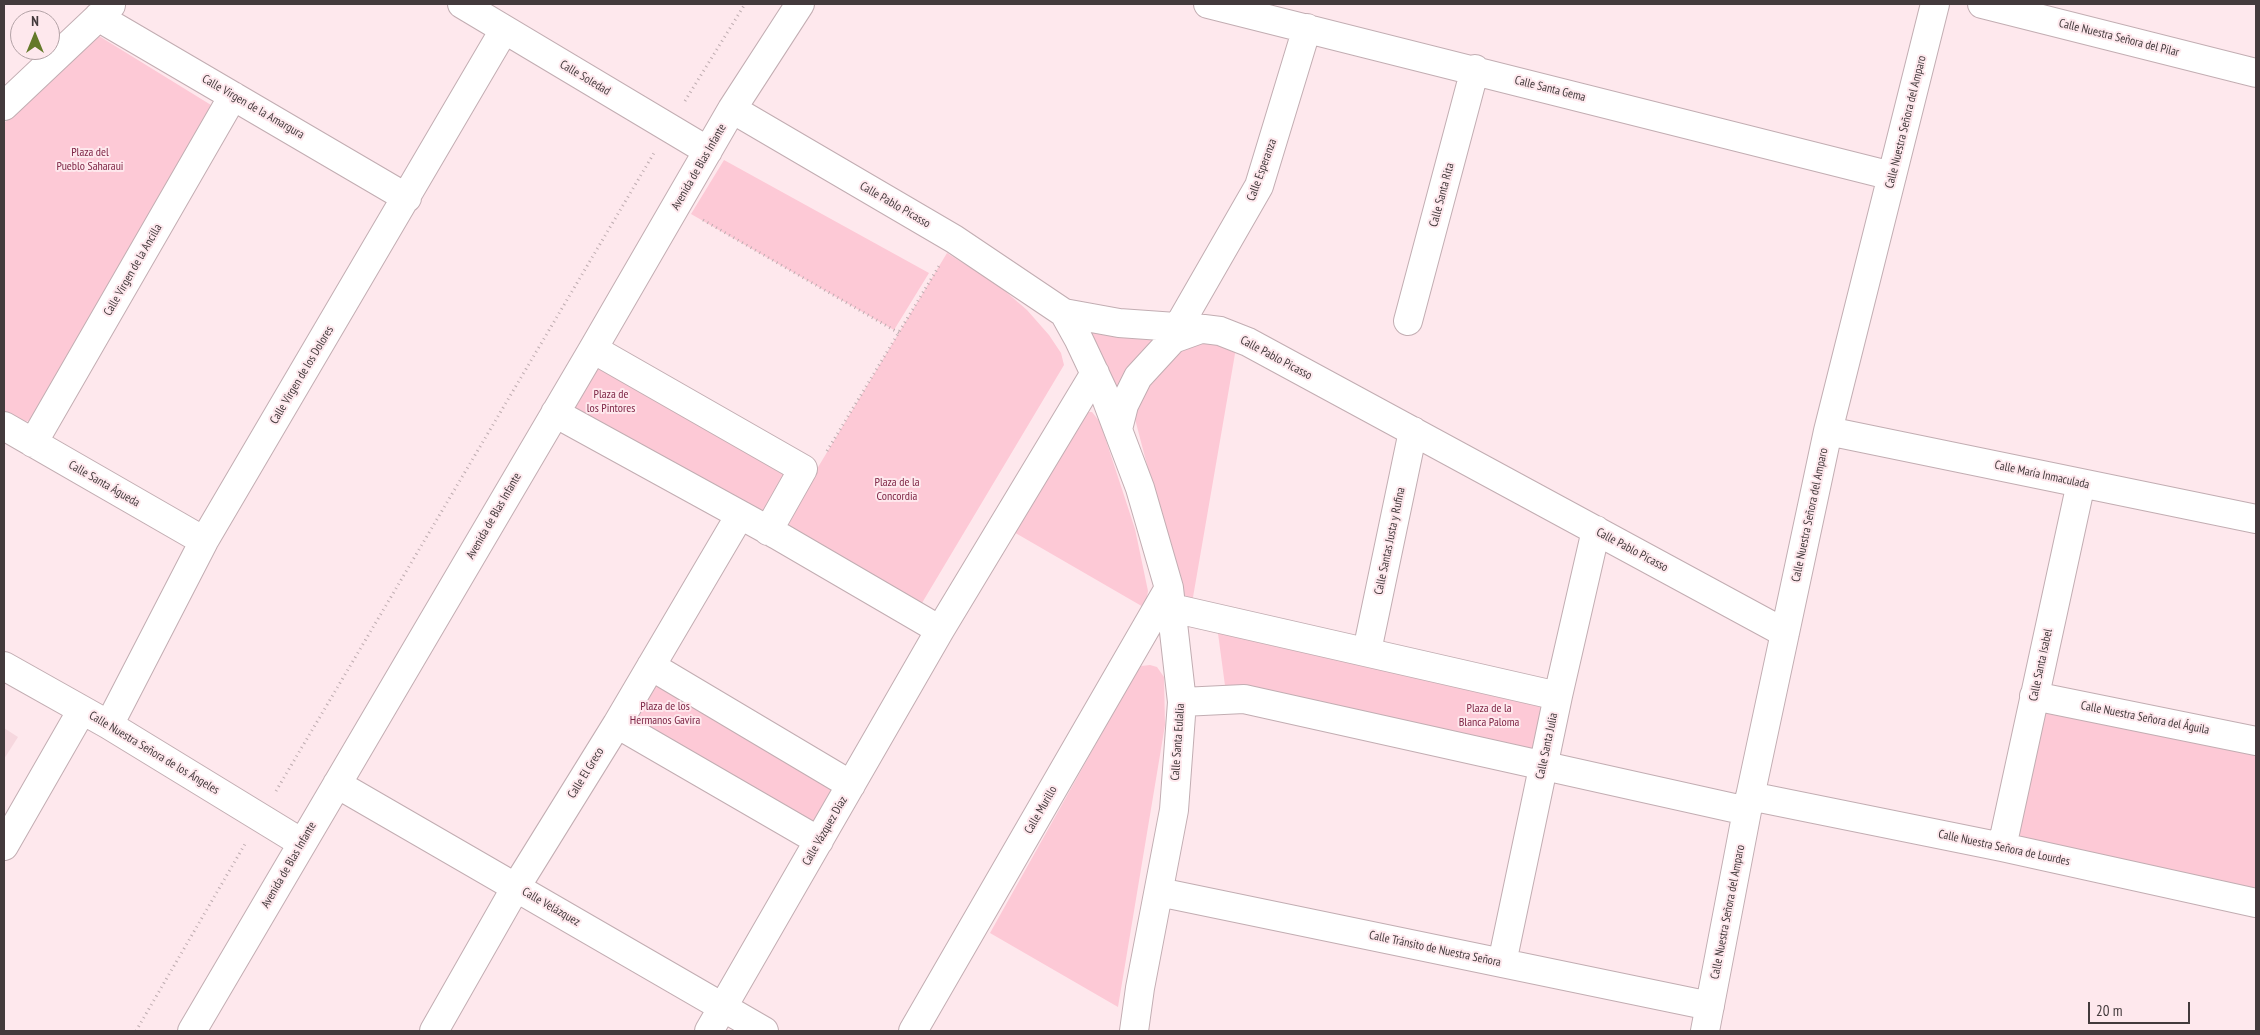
<!DOCTYPE html>
<html>
<head>
<meta charset="utf-8">
<style>
	body { margin:0 }
	#map { position:relative; width:2260px; height:1035px; overflow:hidden; background:#fee8ed; font-family:"PT Sans Narrow",sans-serif }
	canvas { display:block }
	.frame { position:absolute; inset:0; border:5px solid #433a3c; pointer-events:none }
	.north { position:absolute; left:10px; top:10px; width:50px; height:50px; box-sizing:border-box; background:#fee8ed; border:1px solid #b3a2a6; border-radius:50%; rotate:0deg; font-size:14px; font-weight:700; line-height:20px; text-align:center; color:#433a3c }
	.north::after { content:''; display:block; margin:auto; width:18px; height:22px; background:#647a2a; clip-path:polygon(50% 0,100% 100%,50% 72%,0 100%) }
	.scale { position:absolute; left:2088px; top:1002px; width:102px; height:22px; box-sizing:border-box; border:2px solid #433a3c; border-top:0; padding-left:6px; font-size:15px; line-height:18px; white-space:nowrap; color:#433a3c; -webkit-text-stroke:4px #fee8ed; paint-order:stroke }
</style>
</head>
<body>
<div id="map">
<canvas width="2260" height="1035"></canvas>
<div class="frame"></div>
<div class="north">N</div>
<div class="scale">20 m</div>
</div>
<script>
const ctx = document.querySelector('canvas').getContext('2d');
ctx.lineJoin = 'round';
function paint(path, color) { ctx.fillStyle = color; ctx.fill(path, 'evenodd'); }
const poly = rows => new Path2D(rows.map(r => 'M' + r).join(''));
function strokePath(path, color, width, dash) { ctx.strokeStyle = color; ctx.lineWidth = width; ctx.lineCap = dash ? 'butt' : 'round'; ctx.setLineDash(dash || []); ctx.stroke(path); }
function drawText(font, color, halo, rows, align = 'center') {
  ctx.font = font + ' "PT Sans Narrow",sans-serif'; ctx.lineWidth = 4; ctx.setLineDash([]); ctx.textBaseline = 'middle'; ctx.strokeStyle = halo; ctx.fillStyle = color; for (const [text, x, y, turn = 0] of rows) {
    ctx.save(); ctx.translate(x, y); ctx.rotate((+turn || 0) * Math.PI / 180); ctx.textAlign = isNaN(turn) ? turn : align; if (halo) ctx.strokeText(text, 0, 0); ctx.fillText(text, 0, 0); ctx.restore();
  }
}
const built = poly([
	[4,728,18,737,4,759]
]);
const green = poly([
	[99,36,211,105,210,123,37,418,16,425,4,417,4,123],
	[724,160,929,273,894,330,691,214],
	[947,253,998,285,1027,310,1049,335,1061,353,1064,365,919,608,782,527],
	[1093,329,1152,336,1155,342,1133,362,1122,379,1119,389,1113,390,1091,334],
	[1193,339,1236,348,1192,603,1183,602,1135,419,1137,403,1149,377],
	[600,363,794,472,766,520,570,412],
	[1084,412,1092,412,1100,422,1135,529,1148,591,1145,608,1012,531],
	[1217,626,1550,699,1539,758,1226,693],
	[1150,665,1157,667,1164,677,1165,725,1118,1007,990,933,1134,676,1141,666],
	[652,676,841,788,816,831,626,721],
	[2044,711,2256,755,2256,888,2018,838]
]);
const path = poly([
	[685,101,745,4],
	[703,220,899,333],
	[827,451,939,266],
	[276,791,654,153],
	[136,1031,245,844]
]);
const street = poly([
	[462,4,708,151],
	[1208,4,1892,176],
	[1982,4,2256,73],
	[98,17,407,198],
	[4,106,111,5],
	[732,109,954,239,1064,313,1119,323,1204,329,1220,331,1248,342,1785,633],
	[1064,313,1079,340,1104,393,1140,488,1169,588,1182,702,1174,810,1140,988,1134,1031],
	[1408,321,1475,69],
	[1178,327,1259,186,1307,28],
	[593,349,803,469,768,531],
	[555,413,777,535,940,630],
	[4,426,204,541],
	[1118,429,1124,405,1138,377,1173,339,1198,330],
	[1828,431,2256,519],
	[33,443,233,96],
	[1172,608,1558,696],
	[1367,651,1413,431],
	[4,666,109,725,302,843],
	[651,666,851,785],
	[2034,696,2256,741],
	[1182,702,1244,699,1747,811],
	[617,724,819,841],
	[109,725,204,541,504,30],
	[337,784,764,1031],
	[1750,796,2002,847,2256,903],
	[4,846,82,710],
	[2002,847,2081,483],
	[1159,892,1710,1006],
	[1502,963,1558,696,1596,530],
	[192,1031,593,349,732,109,800,4],
	[434,1031,516,887,617,724,740,515],
	[709,1031,940,630,1095,373],
	[913,1031,1169,588],
	[1705,1031,1747,811,1828,431,1935,4]
]);
const streetNames = [
	["Calle Nuestra Señora del Pilar",2119,38,14],
	["Calle Soledad",585,78,31],
	["Calle Santa Gema",1550,89,14],
	["Calle Virgen de la Amargura",253,107,30],
	["Calle Nuestra Señora del Amparo",1906,122,-76],
	["Avenida de Blas Infante",699,167,-60],
	["Calle Esperanza",1262,170,-70],
	["Calle Santa Rita",1442,195,-75],
	["Calle Pablo Picasso",895,205,30],
	["Calle Virgen de la Ancilla",133,270,-60],
	["Calle Pablo Picasso",1276,358,28],
	["Calle Virgen de los Dolores",302,375,-59],
	["Calle María Inmaculada",2042,475,12],
	["Calle Santa Águeda",104,484,30],
	["Calle Nuestra Señora del Amparo",1810,515,-78],
	["Avenida de Blas Infante",494,516,-60],
	["Calle Santas Justa y Rufina",1390,541,-78],
	["Calle Pablo Picasso",1632,550,28],
	["Calle Santa Isabel",2041,665,-78],
	["Calle Nuestra Señora del Águila",2145,718,11],
	["Calle Santa Eulalia",1178,742,-86],
	["Calle Santa Julia",1547,746,-78],
	["Calle Nuestra Señora de los Ángeles",154,753,31],
	["Calle El Greco",586,773,-58],
	["Calle Murillo",1041,810,-60],
	["Calle Vázquez Díaz",825,831,-60],
	["Calle Nuestra Señora de Lourdes",2004,848,12],
	["Avenida de Blas Infante",289,865,-60],
	["Calle Velázquez",551,907,30],
	["Calle Nuestra Señora del Amparo",1728,912,-79],
	["Calle Tránsito de Nuestra Señora",1435,949,12]
];
const parkNames = [
	["Plaza del",90,153],
	["Pueblo Saharaui",90,167],
	["Plaza de",611,395],
	["los Pintores",611,409],
	["Plaza de la",897,483],
	["Concordia",897,497],
	["Plaza de los",665,707],
	["Hermanos Gavira",665,721],
	["Plaza de la",1489,709],
	["Blanca Paloma",1489,723]
];
paint(built, '#f6d7de');
paint(green, '#fdc9d6');
strokePath(street, '#c2adb2', 30);
strokePath(path, '#beacb0', 3, [1, 4]);
strokePath(street, '#fff', 28);
drawText('12px', '#433a3c', '#fee8ed', streetNames);
drawText('12px', '#7e2646', '#fee8ed', parkNames);
</script>
</body>
</html>
